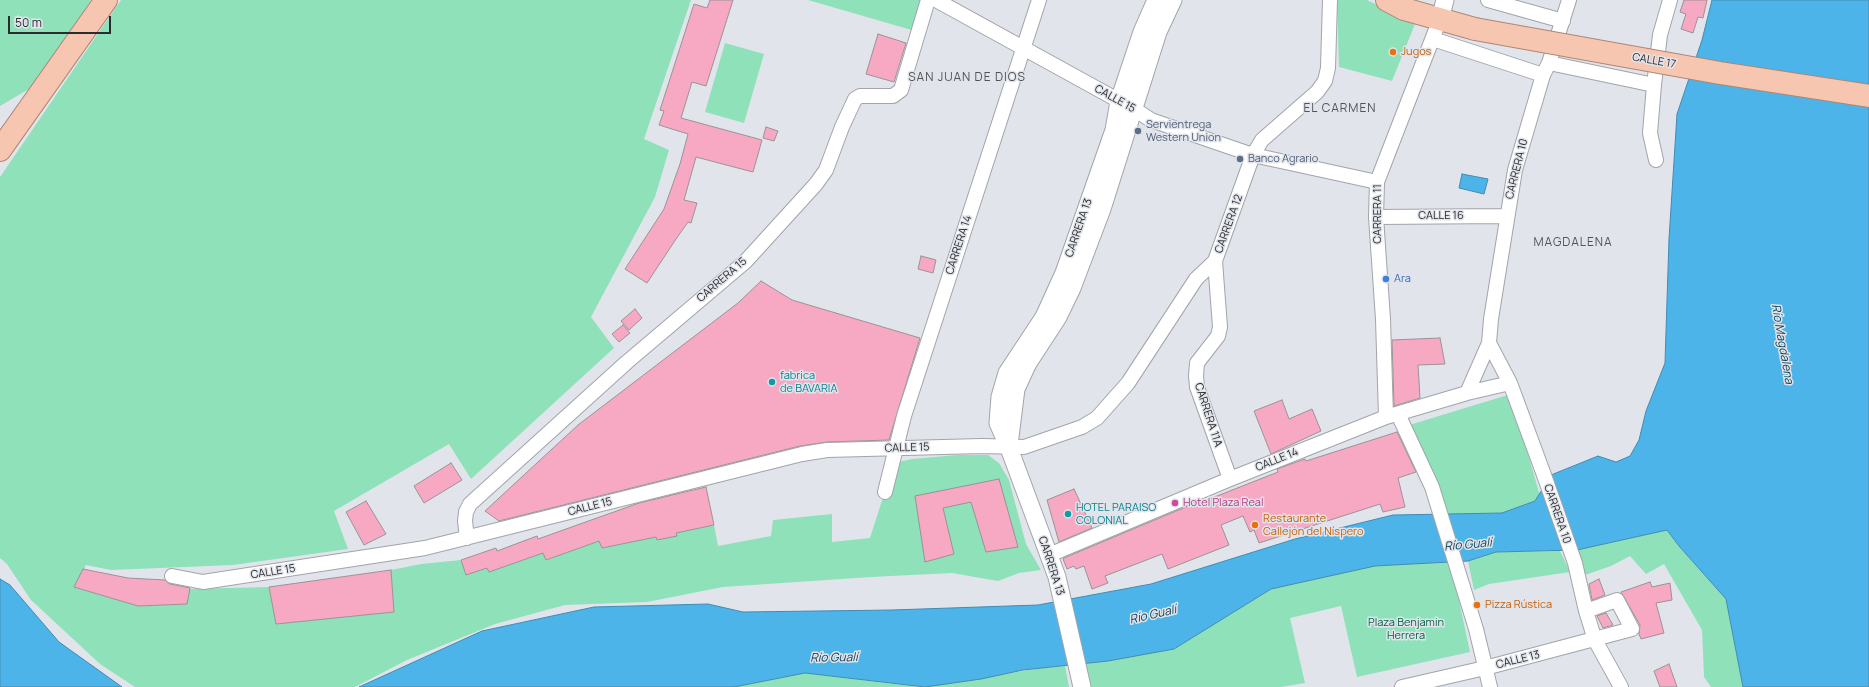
<!DOCTYPE html>
<html>
<head>
<meta charset="utf-8">
<style>
	body { margin:0 }
	#map { position:relative; width:1869px; height:687px; overflow:hidden; background:#e1e5eb; font-family:Manrope,sans-serif }
	canvas { display:block }
	.scale { position:absolute; left:8px; top:16px; width:103px; height:18px; box-sizing:border-box; border:2px solid #2a2b2d; border-top:0; padding-left:5px; font-size:12px; line-height:14px; white-space:nowrap; color:#2a2b2d; -webkit-text-stroke:3px #e1e5eb; paint-order:stroke }
</style>
</head>
<body>
<div id="map">
<canvas width="1869" height="687"></canvas>
<div class="scale">50 m</div>
</div>
<script>
const ctx = document.querySelector('canvas').getContext('2d');
ctx.lineJoin = 'round';
function paint(path, color) { ctx.fillStyle = color; ctx.fill(path, 'evenodd'); }
const poly = rows => new Path2D(rows.map(r => 'M' + r).join(''));
function strokePath(path, color, width, dash) { ctx.strokeStyle = color; ctx.lineWidth = width; ctx.lineCap = dash ? 'butt' : 'round'; ctx.setLineDash(dash || []); ctx.stroke(path); }
function drawText(font, color, halo, rows, align = 'center') {
  ctx.font = font + ' Manrope,sans-serif'; ctx.lineWidth = 3; ctx.setLineDash([]); ctx.textBaseline = 'middle'; ctx.strokeStyle = halo; ctx.fillStyle = color; for (const [text, x, y, turn = 0] of rows) {
    ctx.save(); ctx.translate(x, y); ctx.rotate((+turn || 0) * Math.PI / 180); ctx.textAlign = isNaN(turn) ? turn : align; if (halo) ctx.strokeText(text, 0, 0); ctx.fillText(text, 0, 0); ctx.restore();
  }
}
const green = poly([
	[0,0,91,0,34,86,0,106],
	[121,0,691,0,644,139,669,150,655,197,591,317,614,348,471,479,449,444,334,511,348,549,233,565,111,570,86,565,74,587,139,606,187,604,189,589,269,587,276,624,394,612,391,570,421,564,461,560,466,575,487,568,489,572,543,553,546,560,599,541,602,548,656,537,657,540,676,533,714,525,718,546,771,536,773,520,832,514,832,542,870,538,894,463,912,459,957,455,988,455,999,463,1009,480,1026,544,1041,570,1019,573,998,581,952,573,871,577,723,587,647,602,565,605,495,624,407,660,355,687,135,687,100,664,31,600,7,564,0,558,0,177],
	[808,0,924,0,915,31],
	[1337,0,1367,0,1415,24,1392,81,1339,67],
	[725,43,764,54,744,123,705,112],
	[1511,394,1540,496,1535,501,1502,513,1444,515,1406,426],
	[1667,530,1679,546,1726,599,1743,687,1711,687,1704,677,1702,630,1664,564,1646,574,1630,556,1611,566,1585,575,1577,550],
	[1560,551,1570,572,1489,584,1474,590,1468,561,1496,552],
	[1448,562,1455,582,1470,652,1357,677,1341,606,1290,618,1305,683,1281,687,1090,687,1085,664,1174,649,1271,589,1375,566],
	[1065,666,1069,687,925,687,1035,669],
	[805,673,920,687,734,687]
]);
const water = poly([
	[1712,0,1869,0,1869,687,1743,687,1726,599,1679,546,1667,530,1577,550,1496,552,1468,561,1375,566,1271,589,1174,649,1108,661,1023,670,981,679,925,687,805,673,734,687,359,687,482,631,594,607,708,604,743,612,892,610,1038,605,1151,584,1295,539,1393,515,1502,513,1535,501,1551,475,1598,456,1616,462,1630,456,1639,440,1646,411,1665,363,1669,239,1677,114,1702,40,1712,0],
	[1462,174,1488,179,1484,194,1459,188,1462,174],
	[0,579,10,585,59,642,122,687,0,687,0,579]
]);
const building = poly([
	[710,0,733,0,706,86,692,82,681,118,762,140,753,172,696,157,684,200,697,203,691,223,688,222,676,239,647,283,625,269,664,209,680,164,688,134,659,125,664,111,660,110,694,4,707,8,710,0],
	[1684,0,1707,0,1703,18,1698,17,1693,33,1681,29,1686,14,1680,12,1684,0],
	[878,34,906,43,894,82,866,74,878,34],
	[766,127,778,131,774,141,763,138,766,127],
	[921,256,936,260,933,273,918,269,921,256],
	[761,281,792,300,920,338,889,440,827,442,800,446,499,521,485,511,578,425,738,303,761,281],
	[635,309,642,318,629,330,621,321,635,309],
	[623,325,630,333,619,342,612,334,623,325],
	[1440,338,1445,364,1418,365,1420,398,1394,406,1392,340,1440,338],
	[1282,400,1289,419,1312,409,1321,431,1271,454,1254,411,1282,400],
	[1397,432,1416,472,1398,478,1405,507,1383,512,1380,504,1259,543,1254,530,1250,532,1243,516,1221,525,1229,545,1168,569,1162,554,1105,576,1108,583,1092,589,1084,566,1076,569,1074,566,1067,569,1063,559,1064,558,1188,506,1189,507,1278,472,1277,469,1305,459,1306,461,1397,432],
	[451,463,462,480,424,503,414,486,451,463],
	[999,479,1018,547,986,552,971,502,943,508,954,554,925,562,915,496,999,479],
	[706,487,714,525,676,533,677,536,657,540,656,537,602,548,599,541,546,560,543,553,489,572,487,568,466,575,461,560,496,548,497,551,537,536,538,539,639,503,706,487],
	[1074,489,1092,528,1059,542,1047,500,1074,489],
	[366,501,386,534,364,545,346,512,366,501],
	[83,569,128,578,165,580,170,584,190,588,187,604,138,606,74,587,83,569],
	[391,570,394,612,276,624,269,587,391,570],
	[1599,579,1605,595,1592,600,1589,584,1599,579],
	[1650,582,1652,587,1670,583,1672,600,1656,603,1664,633,1641,639,1639,634,1640,625,1621,592,1650,582],
	[1606,613,1613,625,1603,628,1597,616,1606,613],
	[1669,664,1677,687,1660,687,1654,671,1669,664]
]);
const minor = poly([
	[936,0,1134,109,1151,120,1253,155,1377,182],
	[1488,0,1563,21],
	[1433,39,1543,75],
	[1549,63,1654,85],
	[1656,160,1650,133,1654,85,1660,35,1670,0],
	[1376,217,1506,216],
	[1215,261,1220,327,1218,336,1197,363,1196,376,1197,387,1230,479],
	[1489,343,1510,383,1544,475,1575,563,1586,611,1595,640,1621,687],
	[1467,393,1489,343,1491,319,1515,170,1543,75,1549,63,1569,0],
	[1398,414,1432,487,1476,629,1490,687],
	[1386,417,1383,319,1376,217,1377,182,1440,19],
	[885,492,904,416,1039,0],
	[467,538,465,521,466,512,470,504,627,362,745,262,816,184,826,170,842,127,855,99,860,96,893,96,901,90,928,0],
	[1049,555,1230,479,1386,417,1467,393,1510,383],
	[172,576,203,582,425,548,802,454,827,450,982,446,1024,447,1082,427,1097,418,1128,383,1196,279,1215,261,1253,155,1262,140,1317,92,1325,81,1328,68,1330,0],
	[1402,687,1485,668,1632,629,1617,600,1586,611]
]);
const tertiary = poly([
	[1440,19,1445,0],
	[1009,445,1016,389,1028,363,1058,317,1072,288,1102,209,1158,32,1173,0],
	[1082,687,1057,577,1009,448,998,423,1000,397,1007,373,1044,317,1064,273,1114,130,1119,101,1142,32,1156,0]
]);
const trunk = poly([
	[1387,0,1404,9,1475,29],
	[0,150,106,0]
]);
const trunkBridge = poly([
	[1475,29,1720,73,1869,96]
]);
const markers = [
	[1393,52,4,"#e8710a"],
	[1138,131,4,"#5c6f8a"],
	[1240,159,4,"#5c6f8a"],
	[1386,279,4,"#3f7fe0"],
	[772,382,4,"#0f9aa8"],
	[1175,503,4,"#d1479c"],
	[1068,514,4,"#0f9aa8"],
	[1255,525,4,"#e8710a"],
	[1477,605,4,"#e8710a"]
];
const foodNames = [
	["Jugos",1401,52],
	["Restaurante",1263,519],
	["Callejón del Níspero",1263,532],
	["Pizza Rústica",1485,605]
];
const streetNames = [
	["CALLE 17",1654,61,10],
	["CALLE 15",1115,99,29],
	["CARRERA 10",1517,169,-76],
	["CARRERA 11",1378,214,-90],
	["CALLE 16",1441,216],
	["CARRERA 12",1229,224,-70],
	["CARRERA 13",1079,228,-71],
	["CARRERA 14",959,245,-72],
	["CARRERA 15",722,280,-41],
	["CARRERA 11A",1208,415,72],
	["CALLE 15",907,448,-2],
	["CALLE 14",1277,460,-22],
	["CALLE 15",590,507,-14],
	["CARRERA 10",1557,514,71],
	["CARRERA 13",1051,566,72],
	["CALLE 15",273,572,-9],
	["CALLE 13",1518,660,-14]
];
const serviceNames = [
	["Servientrega",1146,125],
	["Western Union",1146,138],
	["Banco Agrario",1248,159]
];
const shopNames = [
	["Ara",1394,279]
];
const cultureNames = [
	["fabrica",780,376],
	["de BAVARIA",780,389],
	["HOTEL PARAISO",1076,508],
	["COLONIAL",1076,521]
];
const hotelNames = [
	["Hotel Plaza Real",1183,503]
];
const parkNames = [
	["Plaza Benjamin",1406,623],
	["Herrera",1406,636]
];
const neighbourhoodNames = [
	["SAN JUAN DE DIOS",967,78],
	["EL CARMEN",1340,109],
	["MAGDALENA",1573,243]
];
const waterNames = [
	["Río Magdalena",1782,344,80],
	["Río Gualí",1468,545,-5],
	["Río Gualí",1153,615,-13],
	["Río Gualí",834,658,-1]
];
paint(green, '#8fe1ba');
paint(water, '#4cb4e9');
strokePath(water, '#428bb1', 1);
paint(building, '#f7a9c3');
strokePath(building, '#9a9294', 1);
strokePath(minor, '#a1a4aa', 16);
strokePath(tertiary, '#a1a4aa', 19);
strokePath(trunk, '#ae8775', 24);
strokePath(minor, '#fff', 14);
strokePath(tertiary, '#fff', 17);
strokePath(trunk, '#f7c6b0', 22);
strokePath(trunkBridge, '#ae8775', 24, []);
strokePath(trunkBridge, '#f7c6b0', 22);
for (const [x, y, r, color] of markers) { const dot = new Path2D(); dot.arc(x, y, r, 0, 2 * Math.PI); ctx.fillStyle = color; ctx.fill(dot); strokePath(dot, '#e1e5eb', 1.5); }
drawText('11px', '#c56008', '#e1e5eb', foodNames, 'left');
drawText('11px', '#2a2b2d', '#e1e5eb', streetNames);
drawText('11px', '#4e5e75', '#e1e5eb', serviceNames, 'left');
drawText('11px', '#366cbe', '#e1e5eb', shopNames, 'left');
drawText('11px', '#0d838f', '#e1e5eb', cultureNames, 'left');
drawText('11px', '#b23c85', '#e1e5eb', hotelNames, 'left');
drawText('11px', '#085f41', '#e1e5eb', parkNames);
ctx.letterSpacing = '1px';
drawText('12px', '#505358', '#e1e5eb', neighbourhoodNames);
ctx.letterSpacing = '0px';
drawText('italic 12px', '#144056', '#e1e5eb', waterNames);
</script>
</body>
</html>
